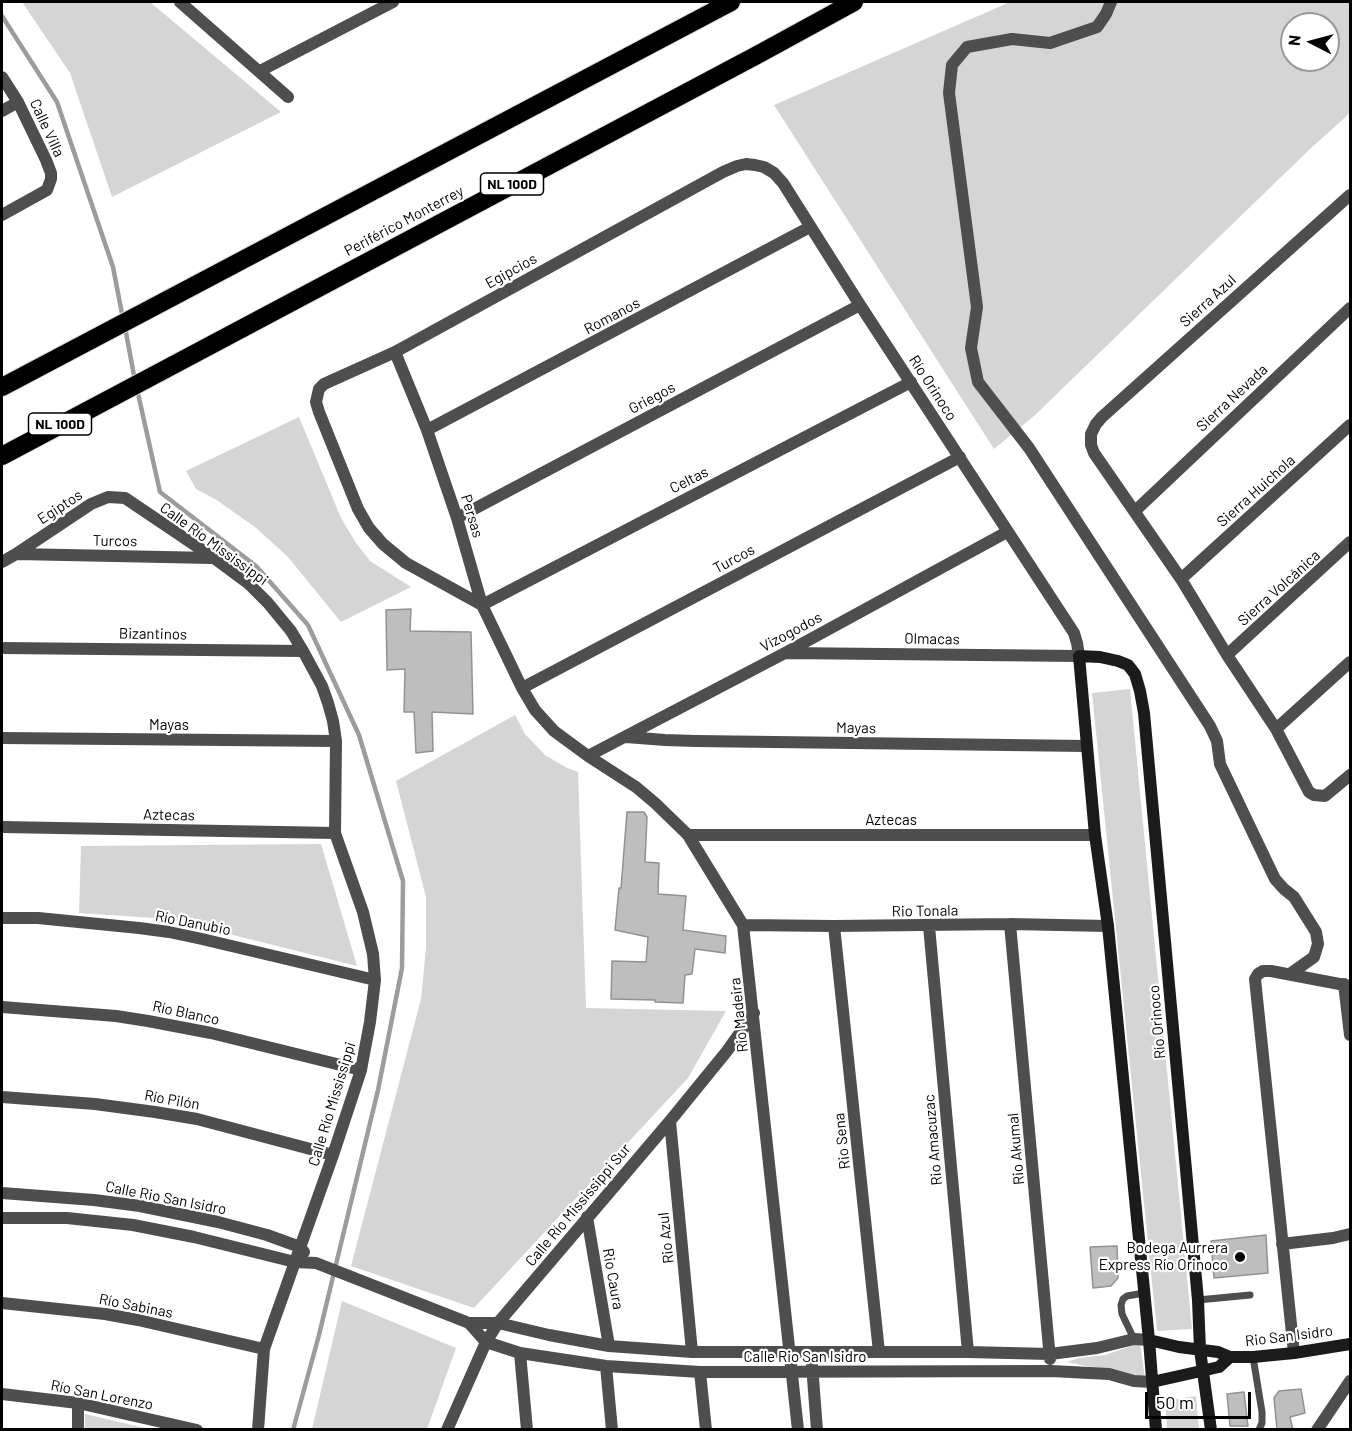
<!DOCTYPE html>
<html>
<head>
<meta charset="utf-8">
<style>
	body { margin:0 }
	#map { position:relative; width:1352px; height:1431px; overflow:hidden; background:#fff; font-family:Barlow,sans-serif }
	canvas { display:block }
	.frame { position:absolute; inset:0; border:3px solid #000; pointer-events:none }
	.north { position:absolute; left:1280px; top:12px; width:60px; height:60px; box-sizing:border-box; background:#fff; border:2px solid #999; border-radius:50%; rotate:276deg; font-size:16px; font-weight:700; line-height:24px; text-align:center; color:#000 }
	.north::after { content:''; display:block; margin:auto; width:21px; height:27px; background:#000; clip-path:polygon(50% 0,100% 100%,50% 72%,0 100%) }
	.scale { position:absolute; left:1145px; top:1392px; width:106px; height:27px; box-sizing:border-box; border:3px solid #000; border-top:0; padding-left:8px; font-size:18px; line-height:21px; white-space:nowrap; color:#000; -webkit-text-stroke:4px #fff; paint-order:stroke }
</style>
</head>
<body>
<div id="map">
<canvas width="1352" height="1431"></canvas>
<div class="frame"></div>
<div class="north">N</div>
<div class="scale">50 m</div>
</div>
<script>
const ctx = document.querySelector('canvas').getContext('2d');
ctx.lineJoin = 'round';
function paint(path, color) { ctx.fillStyle = color; ctx.fill(path, 'evenodd'); }
const poly = rows => new Path2D(rows.map(r => 'M' + r).join(''));
function strokePath(path, color, width, dash) { ctx.strokeStyle = color; ctx.lineWidth = width; ctx.lineCap = dash ? 'butt' : 'round'; ctx.setLineDash(dash || []); ctx.stroke(path); }
function drawText(font, color, halo, rows, align = 'center') {
  ctx.font = font + ' Barlow,sans-serif'; ctx.lineWidth = 4.5; ctx.setLineDash([]); ctx.textBaseline = 'middle'; ctx.strokeStyle = halo; ctx.fillStyle = color; for (const [text, x, y, turn = 0] of rows) {
    ctx.save(); ctx.translate(x, y); ctx.rotate((+turn || 0) * Math.PI / 180); ctx.textAlign = isNaN(turn) ? turn : align; if (halo) ctx.strokeText(text, 0, 0); ctx.fillText(text, 0, 0); ctx.restore();
  }
}
const green = poly([
	[22,2,150,2,281,112,112,197,70,73],
	[1010,2,1350,2,1350,113,1310,149,1034,416,994,449,774,105],
	[1292,24,1328,24,1328,60,1292,60],
	[299,417,341,518,356,543,370,561,411,587,341,622,288,557,255,527,215,499,196,489,186,471],
	[1130,689,1192,1329,1157,1331,1092,693],
	[515,715,525,734,545,755,567,768,578,772,586,1008,726,1011,688,1078,474,1308,351,1266,421,999,426,948,426,897,396,781],
	[321,844,357,966,169,919,79,913,81,846],
	[342,1301,456,1348,427,1429,312,1429],
	[1140,1343,1145,1378,1067,1362,1079,1358,1105,1355],
	[1196,1396,1199,1429,1167,1429,1165,1401],
	[85,1414,149,1429,85,1429]
]);
const stream = poly([
	[2,16,57,102,113,267,123,319],
	[125,327,135,381],
	[137,389,160,492,256,566,308,625,359,735,403,881,402,968,378,1090,319,1335,293,1430]
]);
const building = poly([
	[411,609,410,631,471,632,473,714,432,712,433,751,416,753,414,712,404,712,405,669,387,670,386,610,411,609],
	[627,812,644,812,647,817,645,862,659,863,658,894,686,896,683,930,726,936,725,953,695,949,692,974,685,975,683,1003,655,1002,655,1000,611,999,612,961,646,962,648,937,615,930,619,888,621,888,627,812],
	[1266,1235,1268,1273,1214,1278,1211,1241,1266,1235],
	[1117,1246,1118,1278,1111,1286,1093,1288,1090,1247,1117,1246],
	[1301,1389,1305,1413,1290,1417,1293,1430,1277,1430,1274,1398,1279,1391,1301,1389],
	[1244,1392,1248,1426,1230,1426,1227,1394,1244,1392]
]);
const lane = poly([
	[1198,1300,1250,1295],
	[1134,1339,1122,1314,1121,1305,1123,1299,1127,1296,1144,1293],
	[1253,1357,1262,1412,1262,1423,1259,1430]
]);
const street = poly([
	[180,2,288,97],
	[1111,2,1106,14,1097,27,1050,43,1012,39,967,47,952,65,949,93,977,307,971,348,978,382,1029,448,1210,726,1217,741,1220,764,1275,879,1284,889,1294,897,1316,932,1318,944,1314,957,1290,974],
	[260,71,393,2],
	[2,77,18,102,46,160,51,173,51,179,47,190,2,215],
	[2,111,18,102],
	[1350,195,1102,417,1096,424,1091,434,1091,445,1094,453,1181,579,1227,655,1276,729,1309,792,1314,795,1325,796,1350,775],
	[395,352,427,430,457,518,482,605,522,688,535,710,554,731,588,756,636,787,655,803,688,835,743,925,798,1430],
	[427,430,810,227],
	[1135,511,1350,308],
	[457,518,860,305],
	[17,554,212,558],
	[2,562,16,554,91,504,108,497,125,498,214,558,249,584,268,603,291,631,303,651,322,686,328,703,333,721,336,741,335,833,363,912,373,954,375,980,370,1022,361,1070,333,1155,264,1349,258,1430],
	[1181,579,1350,425],
	[482,605,406,563,383,544,369,528,358,509,319,412,316,402,319,389,324,384,395,352,723,172,737,166,746,164,755,165,764,167,774,173,783,183,860,305,1074,633,1077,643,1079,656,785,653],
	[482,605,911,382],
	[2,648,303,651],
	[1227,655,1350,542],
	[522,688,960,457],
	[1276,729,1350,662],
	[626,737,665,740,696,741,1086,746],
	[2,738,336,741],
	[588,756,785,653,1007,532],
	[2,827,335,833],
	[688,835,1095,835],
	[2,918,38,918,139,928,169,932,202,939,375,980],
	[1010,924,1050,1359],
	[743,925,834,926,1010,924,1108,926],
	[834,926,879,1352],
	[929,926,968,1352],
	[1344,984,1350,1035],
	[2,1007,116,1016,148,1021,211,1033,361,1070],
	[2,1097,95,1104,155,1112,197,1119,333,1155],
	[670,1121,692,1352],
	[2,1193,94,1200,140,1206,218,1222,267,1235,300,1247,304,1252],
	[587,1217,609,1346],
	[2,1218,67,1218,133,1225,194,1237,295,1262,316,1263,469,1323,498,1323,549,1335,609,1346,692,1352,968,1352,1050,1354,1097,1348,1134,1339,1149,1340],
	[1282,1244,1333,1238,1350,1234],
	[2,1303,105,1314,138,1320,264,1349],
	[469,1323,486,1342,520,1353,606,1366,700,1372,1051,1371,1109,1374,1134,1381,1152,1382],
	[520,1353,527,1430],
	[1294,1353,1255,979,1258,974,1263,971,1271,971,1350,986],
	[812,1365,817,1430],
	[606,1366,612,1430],
	[700,1372,706,1430],
	[2,1394,78,1403,197,1430],
	[78,1403,78,1430],
	[447,1430,486,1342,498,1323,670,1121,727,1051,754,1013],
	[1317,1430,1350,1381]
]);
const secondary = poly([
	[1149,1340,1179,1347,1218,1352,1230,1357,1253,1357,1294,1353,1350,1344],
	[1152,1382,1219,1367,1230,1357],
	[1156,1430,1149,1340,1108,926,1095,835,1079,656,1100,657,1118,661,1128,665,1135,674,1140,691,1144,713,1198,1300,1200,1350,1211,1430]
]);
const highway = poly([
	[2,387,731,2],
	[2,456,759,54,854,2]
]);
const markers = [
	[1240,1257,6,"#000"]
];
const shields = [
	[512,184,63],
	[60,424,63]
];
const shieldNames = [
	["NL 100D",512,184],
	["NL 100D",60,424]
];
const streetNames = [
	["Calle Villa",47,128,65],
	["Periférico Monterrey",404,221,-28],
	["Egipcios",511,271,-29],
	["Sierra Azul",1208,301,-42],
	["Romanos",612,316,-28],
	["Río Orinoco",933,388,57],
	["Griegos",652,398,-28],
	["Sierra Nevada",1232,398,-43],
	["Celtas",689,480,-27],
	["Sierra Huichola",1256,491,-42],
	["Egiptos",60,507,-33],
	["Persas",472,516,73],
	["Turcos",115,541,1],
	["Calle Río Mississippi",214,544,36],
	["Turcos",734,559,-28],
	["Sierra Volcánica",1279,588,-42],
	["Vizogodos",791,632,-28],
	["Bizantinos",153,634,1],
	["Olmacas",932,639,1],
	["Mayas",169,725],
	["Mayas",856,728,1],
	["Aztecas",169,815,1],
	["Aztecas",891,820],
	["Rio Tonala",925,911,-1],
	["Río Danubio",193,923,11],
	["Río Blanco",186,1013,12],
	["Río Madeira",739,1015,-96],
	["Río Orinoco",1157,1022,-95],
	["Río Pilón",172,1100,10],
	["Calle Río Mississippi",332,1104,-73],
	["Rio Amacuzac",933,1140,-95],
	["Rio Sena",842,1141,-96],
	["Rio Akumal",1016,1149,-95],
	["Calle Rio San Isidro",166,1198,11],
	["Calle Río Mississippi Sur",578,1205,-50],
	["Rio Azul",666,1238,-96],
	["Rio Caura",613,1279,80],
	["Río Sabinas",136,1306,11],
	["Rio San Isidro",1289,1336,-7],
	["Calle Rio San Isidro",805,1357],
	["Río San Lorenzo",102,1395,11]
];
const poiNames = [
	["Bodega Aurrera",1228,1248],
	["Express Río Orinoco",1228,1265]
];
paint(green, '#d5d5d5');
strokePath(stream, '#9c9c9c', 4.5);
paint(building, '#bebebe');
strokePath(building, '#929292', 1.5);
strokePath(highway, '#dbdbdb', 20);
strokePath(lane, '#4e4e4e', 7);
strokePath(street, '#4e4e4e', 12);
strokePath(secondary, '#1b1b1b', 12);
strokePath(highway, '#000', 18);
for (const [x, y, r, color] of markers) { const dot = new Path2D(); dot.arc(x, y, r, 0, 2 * Math.PI); ctx.fillStyle = color; ctx.fill(dot); strokePath(dot, '#fff', 2); }
for (const [x, y, w] of shields) { const box = new Path2D(); box.roundRect(x - w / 2, y - 11, w, 22, 4.5); ctx.fillStyle = '#fff'; ctx.fill(box); strokePath(box, '#000', 1.5); }
drawText('bold 14px', '#000', null, shieldNames);
drawText('15px', '#000', '#fff', streetNames);
drawText('15px', '#000', '#fff', poiNames, 'right');
</script>
</body>
</html>
